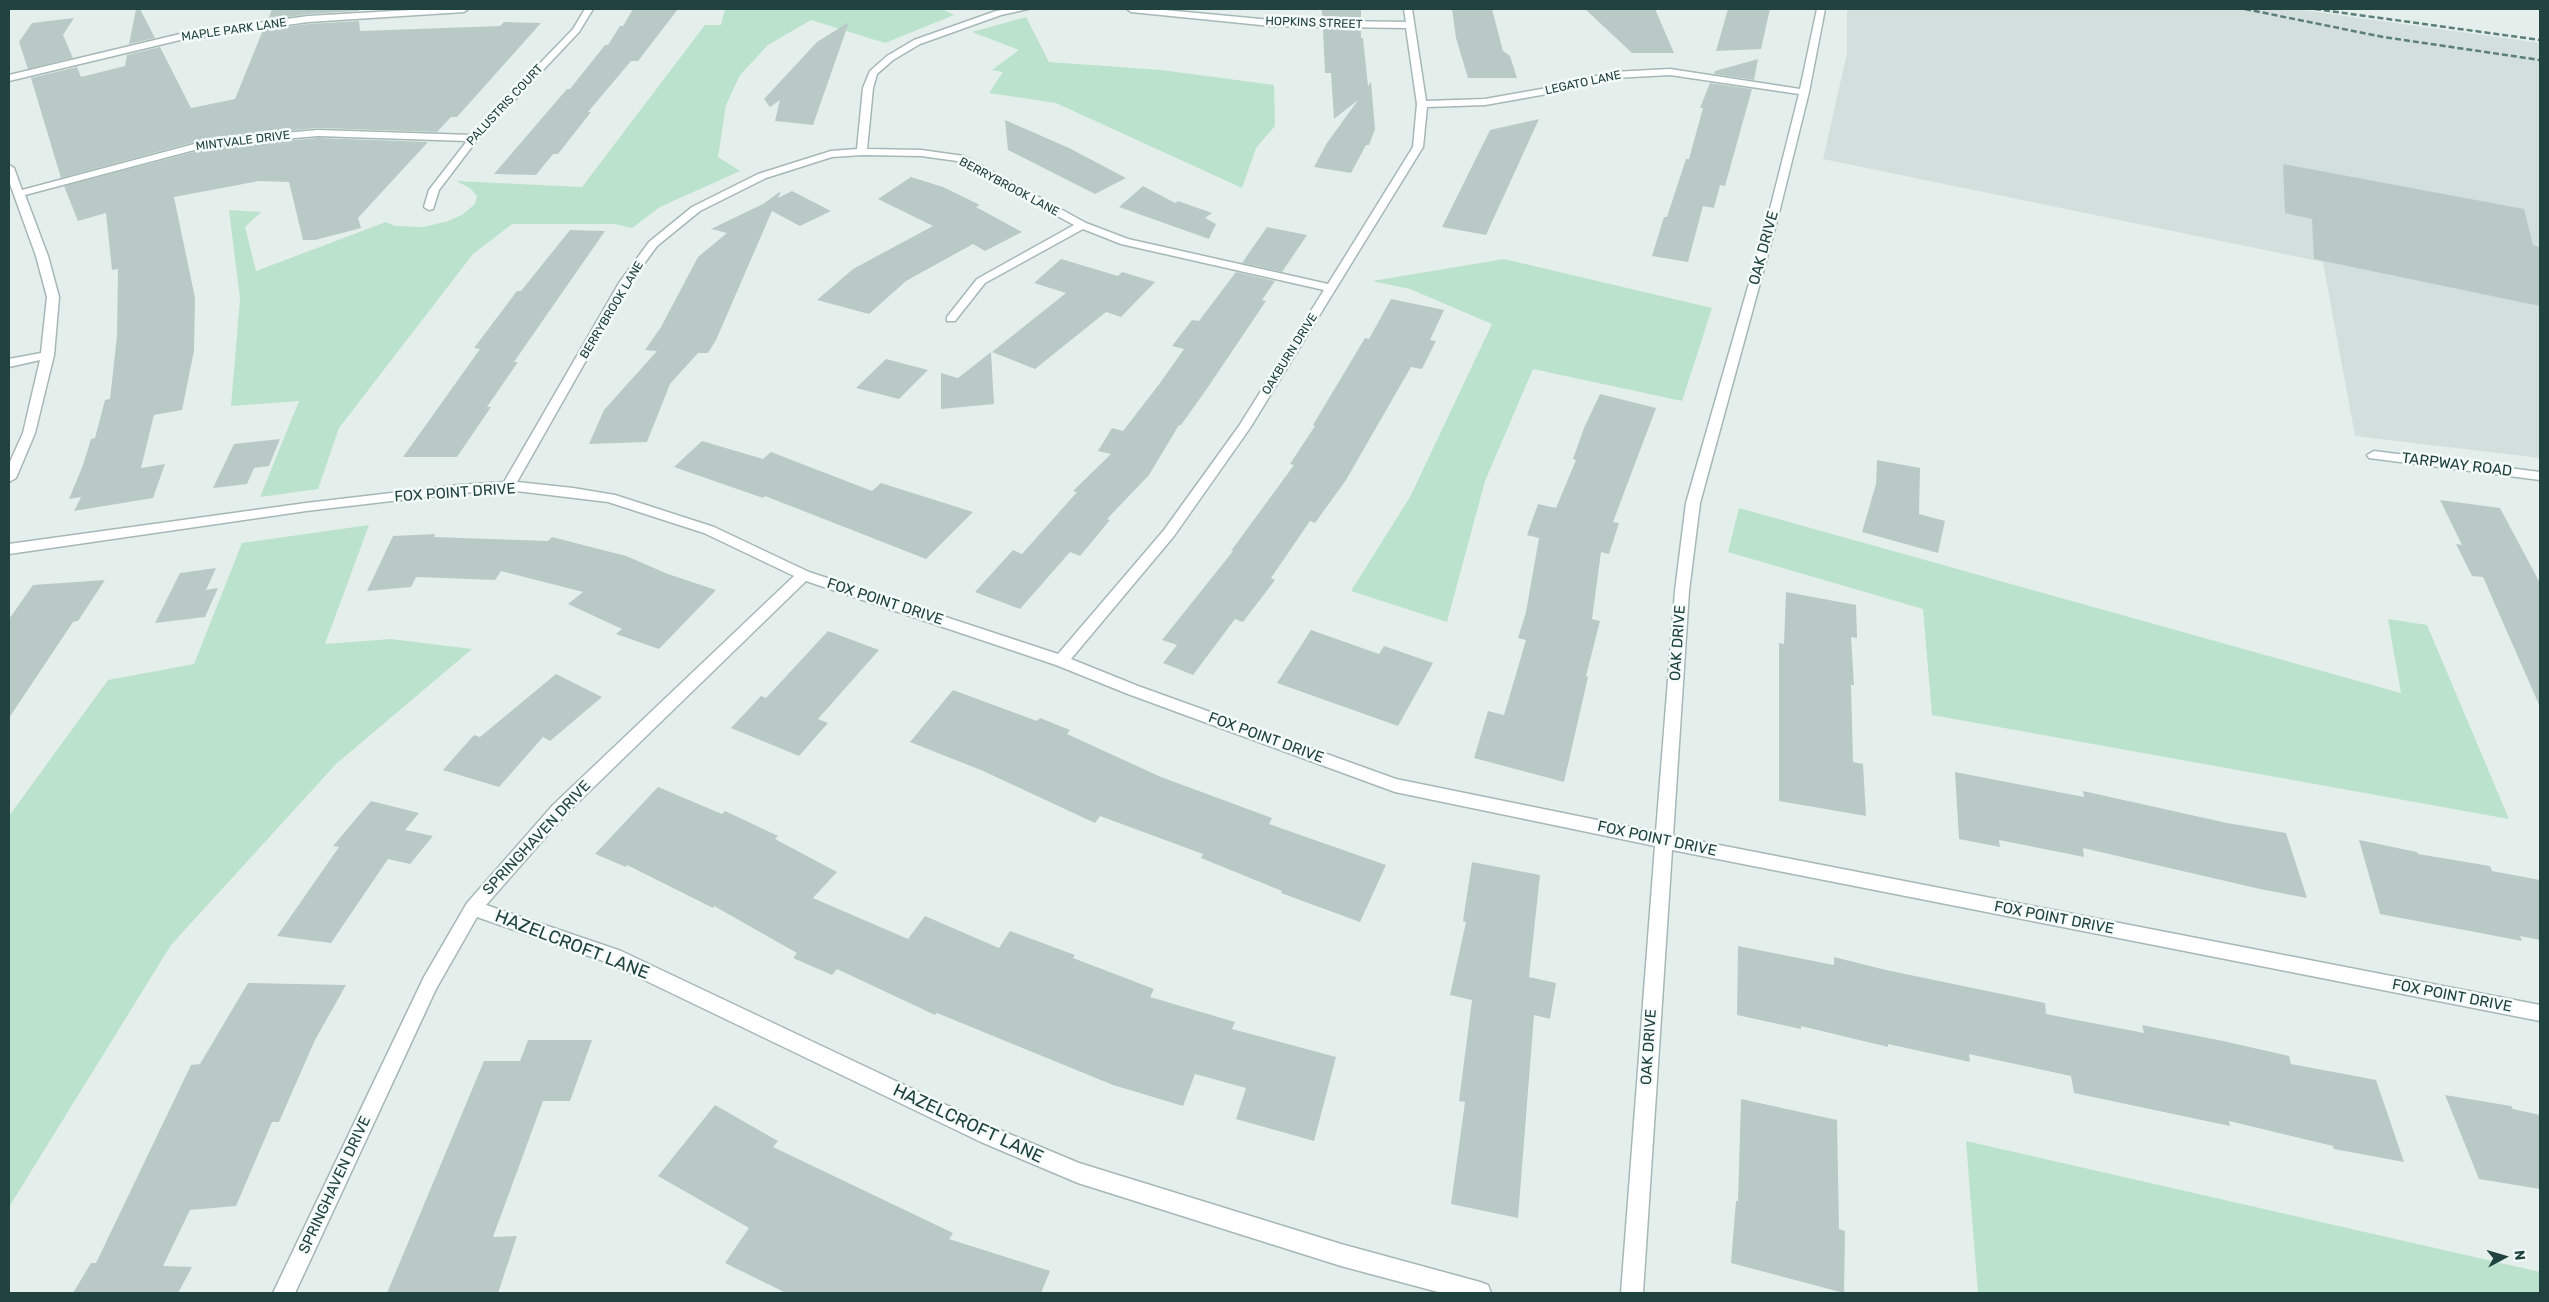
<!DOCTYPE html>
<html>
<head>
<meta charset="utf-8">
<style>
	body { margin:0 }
	#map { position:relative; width:2549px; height:1302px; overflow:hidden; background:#e4efec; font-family:Rubik,sans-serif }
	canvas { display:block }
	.frame { position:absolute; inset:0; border:10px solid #214340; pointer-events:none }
	.north { position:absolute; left:2479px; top:1232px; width:50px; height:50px; -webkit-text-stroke:4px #f5fbf9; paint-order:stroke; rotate:84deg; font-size:14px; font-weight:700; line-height:20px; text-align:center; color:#214340 }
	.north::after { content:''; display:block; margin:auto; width:18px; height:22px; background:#214340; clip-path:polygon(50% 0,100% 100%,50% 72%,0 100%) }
</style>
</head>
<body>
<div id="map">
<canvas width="2549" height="1302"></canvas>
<div class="frame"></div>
<div class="north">N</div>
</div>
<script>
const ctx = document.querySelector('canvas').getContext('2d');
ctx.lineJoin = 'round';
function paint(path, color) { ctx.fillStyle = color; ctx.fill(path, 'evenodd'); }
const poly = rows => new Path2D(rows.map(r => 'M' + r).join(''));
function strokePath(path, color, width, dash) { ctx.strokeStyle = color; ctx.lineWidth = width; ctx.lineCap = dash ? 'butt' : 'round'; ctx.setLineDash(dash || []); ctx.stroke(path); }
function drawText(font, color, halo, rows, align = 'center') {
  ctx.font = font + ' Rubik,sans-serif'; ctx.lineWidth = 5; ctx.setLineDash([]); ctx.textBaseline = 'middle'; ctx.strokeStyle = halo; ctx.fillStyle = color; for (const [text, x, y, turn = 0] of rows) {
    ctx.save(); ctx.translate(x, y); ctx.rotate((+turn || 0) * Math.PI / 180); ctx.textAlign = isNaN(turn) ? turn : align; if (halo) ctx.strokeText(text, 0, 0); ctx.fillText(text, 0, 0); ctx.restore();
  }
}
const built = poly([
	[1847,9,2295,9,2540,43,2540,458,2355,436,2323,262,1823,159,1847,53]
]);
const green = poly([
	[725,9,942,9,954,15,885,43,811,20,768,45,740,75,726,105,718,157,740,171,660,207,632,228,614,224,512,224,473,254,339,428,318,489,260,497,299,401,231,406,240,299,229,210,261,212,245,227,256,271,386,222,395,226,424,227,448,221,462,215,475,204,477,196,470,188,456,181,582,187,705,25,721,25],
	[1026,17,1049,62,1161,70,1274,85,1275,126,1256,148,1242,188,1056,103,989,93,1003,72,992,70,1019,50,972,32],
	[1504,259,1712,308,1682,401,1533,369,1485,481,1447,622,1351,591,1410,497,1492,324,1410,289,1372,281],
	[1739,508,2401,693,2388,619,2427,625,2509,819,1932,715,1923,609,1728,552],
	[369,525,325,644,391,639,472,649,336,764,171,945,9,1207,9,816,108,680,194,664,242,543],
	[1966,1141,2540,1272,2540,1293,1978,1293]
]);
const building = poly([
	[136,9,140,9,155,38,129,44],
	[272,9,358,9,359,11,308,14,268,20],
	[633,9,678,9,638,61,631,61,588,112,591,112,558,154,553,154,536,175,494,174,567,89,570,89,605,45,608,45,620,26,623,26],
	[1322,9,1361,9,1361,19,1322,19],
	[1452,9,1492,9,1503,51,1510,56,1517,78,1468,78,1456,38],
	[1585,9,1655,9,1674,53,1632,53],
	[1728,9,1770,9,1761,49,1716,51],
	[74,18,63,35,73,58,28,69,19,42,32,23],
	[359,21,360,31,500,26,504,22,541,23,457,117,451,117,437,132,318,128,213,137,61,178,31,78,77,67,81,77,125,66,127,55,160,47,191,108,235,99,263,30,308,24],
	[849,22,813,125,775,121,780,100,770,107,764,99,817,42],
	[1323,29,1361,29,1361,38,1363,38,1368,86,1371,82,1375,129,1369,145,1366,145,1351,173,1314,167,1327,143,1358,100,1334,119,1331,73,1325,73],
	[1758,59,1754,80,1714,74,1715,71],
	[1710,83,1752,89,1725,186,1720,185,1714,208,1703,206,1688,262,1652,256,1664,217,1667,217,1686,159,1689,159,1703,108,1700,108],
	[1539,119,1486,235,1442,227,1490,130],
	[1005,120,1069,148,1126,178,1095,194,1008,150],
	[318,138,428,142,358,218,361,228,315,240,303,240,289,182,259,181,174,197,195,298,194,351,182,410,154,415,141,468,165,464,153,498,74,511,81,497,69,499,83,465,91,439,95,438,105,400,110,399,117,336,118,269,112,270,106,213,78,221,64,186,213,147],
	[2283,164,2524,209,2533,245,2540,247,2540,306,2314,259,2312,219,2285,213],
	[911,177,943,187,980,205,976,207,1022,232,985,251,973,244,906,281,869,314,817,300,853,269,933,226,878,199],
	[1143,186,1175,203,1178,201,1212,213,1205,218,1216,224,1209,239,1119,207],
	[781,191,778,198,792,191,831,211,800,226,772,211,716,340,708,353,698,353,670,384,647,442,589,444,604,410,657,351,645,350,661,327,698,257,727,233,711,229,763,204],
	[1267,227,1307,235,1282,272,1242,263],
	[570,230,605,231,514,362,518,362,487,407,491,407,457,457,403,457,480,349,474,348,517,291,521,291],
	[1061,259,1118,276,1122,272,1155,282,1121,317,1106,312,1035,369,992,352,1066,293,1034,283],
	[1236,272,1275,281,1262,300,1266,301,1206,390,1181,425,1179,425,1149,475,1107,519,1110,520,1080,556,1070,552,1020,609,975,592,1013,550,1022,554,1077,492,1073,491,1111,454,1098,451,1112,428,1123,431,1160,383,1184,349,1172,346,1192,320,1199,321],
	[1391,299,1444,310,1430,340,1436,341,1422,369,1411,367,1346,480,1315,523,1310,521,1271,578,1275,580,1243,622,1235,619,1193,675,1163,663,1177,645,1162,640,1233,551,1231,551,1294,465,1290,464,1315,426,1313,425,1365,338,1369,339],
	[991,352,994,404,941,409,941,373,958,378],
	[886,359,928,370,899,399,856,388],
	[1600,394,1656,408,1613,522,1619,523,1609,554,1601,552,1592,619,1600,621,1586,676,1588,677,1564,782,1474,758,1488,711,1504,715,1526,640,1518,638,1526,612,1539,538,1527,535,1538,504,1556,508,1576,460,1573,459,1584,428],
	[280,439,269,466,254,468,247,484,213,488,234,444],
	[702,441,763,459,771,452,872,491,881,483,973,512,926,559,765,496,763,498,674,467],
	[1877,460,1920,468,1919,514,1945,521,1938,553,1862,532,1876,484],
	[2440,500,2500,508,2540,583,2540,707,2483,577,2472,576,2456,544,2462,545],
	[435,534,434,537,548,541,552,537,626,556,668,574,716,590,659,649,616,634,622,629,568,604,583,592,501,571,495,580,416,577,411,587,367,591,393,536],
	[216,568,206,590,218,588,205,617,155,623,180,573],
	[105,580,78,621,73,622,9,718,9,619,33,585],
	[1786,592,1856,605,1857,638,1851,637,1854,685,1851,685,1853,762,1863,764,1866,816,1779,801,1779,643,1784,644],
	[1311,630,1379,654,1384,646,1433,663,1398,726,1277,683],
	[828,631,879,650,818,719,828,723,799,756,731,728,761,696,766,698],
	[556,674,602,697,550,741,543,737,499,787,443,770,474,735,480,737],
	[953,690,1037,721,1040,718,1070,730,1067,734,1161,777,1272,818,1269,824,1386,865,1360,922,1281,893,1282,891,1201,858,1203,854,1100,816,1095,823,981,770,910,742],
	[1955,772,2084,797,2083,791,2227,823,2286,833,2307,898,2260,889,2083,848,2084,857,1999,840,2000,847,1959,839],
	[658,787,722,814,725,811,778,836,775,839,837,872,813,898,908,939,925,916,999,948,1010,931,1075,955,1073,958,1154,989,1150,997,1235,1022,1232,1029,1336,1057,1314,1141,1236,1119,1246,1088,1195,1074,1183,1106,1113,1085,937,1013,935,1015,837,969,832,975,793,958,797,953,714,906,713,908,627,865,626,867,595,854],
	[371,801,419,813,405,830,433,836,410,864,388,859,331,943,277,936,339,847,333,846],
	[2359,840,2417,852,2418,854,2490,866,2492,871,2540,880,2540,940,2520,936,2522,941,2380,914],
	[1472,862,1540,875,1529,977,1556,983,1550,1019,1534,1015,1518,1218,1451,1204,1465,1102,1459,1101,1472,1000,1450,995,1466,922,1463,921],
	[1738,946,1834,965,1834,957,1886,970,2045,1003,2046,1014,2144,1033,2142,1025,2223,1041,2289,1056,2291,1064,2376,1080,2404,1162,2334,1149,2333,1146,2229,1121,2230,1126,2074,1093,2071,1076,1969,1054,1970,1062,1888,1044,1888,1047,1801,1026,1801,1029,1737,1015],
	[248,983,346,985,315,1040,279,1122,272,1122,236,1206,190,1210,163,1266,192,1267,178,1293,73,1293,91,1263,96,1263,191,1065,200,1064],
	[528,1040,592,1040,570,1101,543,1101,493,1237,517,1236,498,1293,387,1293,484,1061,520,1061],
	[2445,1095,2511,1106,2513,1109,2540,1115,2540,1189,2479,1179],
	[1741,1099,1837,1120,1839,1229,1845,1231,1844,1293,1731,1263,1736,1201,1738,1201],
	[715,1105,778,1141,773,1147,953,1233,949,1239,1050,1271,1041,1293,786,1293,725,1263,749,1228,658,1176]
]);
const street = poly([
	[428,9,468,9,464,12,308,22,180,40,9,81,9,75,180,34,308,16,428,9],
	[585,9,593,9,579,32,477,140,439,190,433,209,429,210,424,207,429,190,467,141,318,136,213,145,25,195,48,256,59,297,54,355,35,433,16,478,9,482,9,464,23,433,40,360,9,367,9,359,41,353,47,297,36,256,9,181,9,165,14,168,22,190,213,139,318,130,471,135,573,29,585,9],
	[1009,9,1028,9,1001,15,920,44,893,60,877,74,873,88,867,149,921,150,964,156,1086,223,1128,239,1328,284,1413,147,1417,104,1406,28,1271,26,1131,12,1127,9,1154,9,1271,20,1406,22,1404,9,1412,9,1426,101,1485,99,1547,88,1613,72,1670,69,1800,89,1817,9,1825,9,1809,92,1778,217,1700,503,1689,591,1673,836,2540,1005,2540,1021,1672,850,1643,1293,1621,1293,1655,846,1395,792,1128,694,1056,665,806,581,565,815,486,905,621,951,995,1128,1079,1163,1341,1244,1480,1282,1488,1285,1491,1293,1442,1293,1341,1266,1078,1183,981,1142,609,963,477,917,436,989,295,1293,273,1293,424,977,467,903,553,805,794,576,704,533,608,502,508,490,460,493,306,511,9,554,9,544,306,503,460,485,504,482,619,283,649,242,692,207,758,174,831,151,857,149,863,88,870,71,887,56,914,40,996,11,1009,9],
	[1670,75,1799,94,1768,217,1686,503,1675,591,1656,832,1396,779,1138,686,1071,659,1174,536,1250,428,1423,147,1427,107,1485,105,1547,94,1613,78,1670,75],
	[862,155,921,156,957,161,1074,225,977,279,947,317,947,321,955,321,985,283,1083,229,1121,244,1324,290,1239,426,1164,530,1058,654,809,572,714,527,615,495,573,488,517,482,630,283,657,246,700,211,766,178,832,157,862,155],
	[2374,451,2540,472,2540,480,2369,458,2367,455,2374,451]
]);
const rail = poly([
	[2245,9,2383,37,2540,60],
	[2315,9,2540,40]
]);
const farStreetnames = [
	["HOPKINS STREET",1314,23,2],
	["MAPLE PARK LANE",234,30,-8],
	["LEGATO LANE",1583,83,-12],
	["PALUSTRIS COURT",505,105,-47],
	["MINTVALE DRIVE",243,141,-7],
	["BERRYBROOK LANE",1009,187,28],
	["BERRYBROOK LANE",612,310,-59],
	["OAKBURN DRIVE",1290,354,-58]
];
const streetNames = [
	["OAK DRIVE",1764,248,-75],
	["TARPWAY ROAD",2457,465,7],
	["FOX POINT DRIVE",455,493,-4],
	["FOX POINT DRIVE",885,602,18],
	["OAK DRIVE",1678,643,-86],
	["FOX POINT DRIVE",1266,738,20],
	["SPRINGHAVEN DRIVE",537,838,-47],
	["FOX POINT DRIVE",1657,839,12],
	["FOX POINT DRIVE",2054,918,11],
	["FOX POINT DRIVE",2452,996,11],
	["OAK DRIVE",1649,1047,-86],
	["SPRINGHAVEN DRIVE",335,1185,-65]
];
const nearStreetnames = [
	["HAZELCROFT LANE",572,945,21],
	["HAZELCROFT LANE",968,1124,25]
];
paint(built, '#d2dfdc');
paint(green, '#bbe2cc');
paint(building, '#b9cac6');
strokePath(street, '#a6b8b5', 3);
paint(street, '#fff');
strokePath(rail, '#5c7e7b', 2.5, [6, 3]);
drawText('12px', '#214340', '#f5fbf9', farStreetnames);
drawText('15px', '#214340', '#f5fbf9', streetNames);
drawText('18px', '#214340', '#f5fbf9', nearStreetnames);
</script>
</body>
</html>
